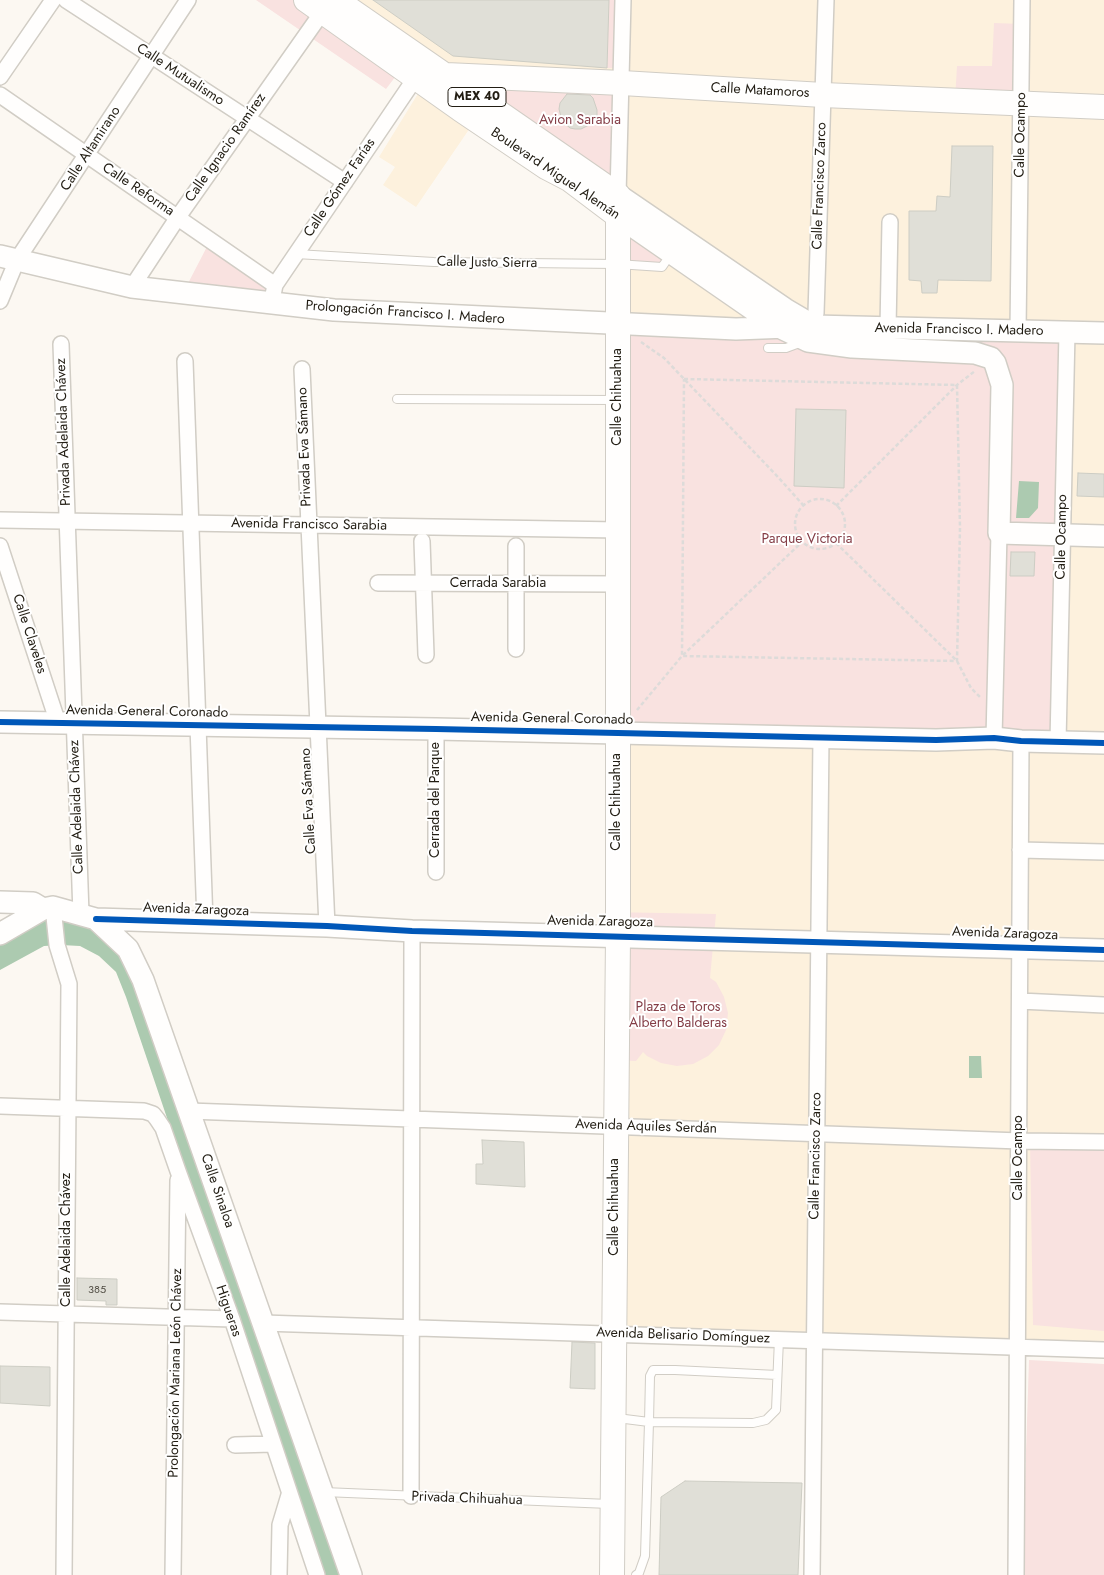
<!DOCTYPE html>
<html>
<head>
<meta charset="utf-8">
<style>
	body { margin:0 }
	canvas { display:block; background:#fcf8f2 }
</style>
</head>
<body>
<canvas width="1104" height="1575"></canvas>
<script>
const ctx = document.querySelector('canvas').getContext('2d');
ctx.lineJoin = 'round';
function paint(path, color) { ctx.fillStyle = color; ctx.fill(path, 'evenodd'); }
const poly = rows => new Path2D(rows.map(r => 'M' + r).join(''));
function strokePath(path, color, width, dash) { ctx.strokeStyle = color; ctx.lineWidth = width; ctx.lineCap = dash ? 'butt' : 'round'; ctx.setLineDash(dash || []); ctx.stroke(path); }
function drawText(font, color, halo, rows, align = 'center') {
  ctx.font = font + ' Jost,sans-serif'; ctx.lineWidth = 4; ctx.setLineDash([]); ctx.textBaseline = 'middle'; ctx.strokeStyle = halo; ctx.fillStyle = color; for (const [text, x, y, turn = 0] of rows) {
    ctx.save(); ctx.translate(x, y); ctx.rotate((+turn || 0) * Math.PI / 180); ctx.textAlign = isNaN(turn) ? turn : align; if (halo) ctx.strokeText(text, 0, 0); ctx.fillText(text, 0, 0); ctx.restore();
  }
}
const built = poly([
	[354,0,1104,0,1104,1355,621,1339,618,182],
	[419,92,470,128,416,207,383,185,395,167,379,157]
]);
const green = poly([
	[256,0,303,0,402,68,386,89],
	[609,0,622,0,620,68,607,68],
	[994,23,1021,24,1020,102,955,100,957,66,992,66],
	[446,75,620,85,617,192],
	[621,216,672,249,660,265,620,262],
	[213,235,278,277,272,305,182,295],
	[619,318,863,343,977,343,992,347,977,342,842,338,1066,327,1057,737,615,730],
	[608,912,716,914,710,978,716,982,724,997,728,1013,726,1030,719,1045,708,1056,693,1064,677,1066,661,1063,647,1056,643,1052,636,1061,608,1060],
	[1030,1141,1104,1143,1104,1331,1033,1325],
	[1029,1360,1104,1364,1104,1575,1022,1575]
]);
const water = poly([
	[1019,481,1039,482,1038,508,1029,518,1016,518],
	[42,918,83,920,132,963,346,1575,322,1575,126,997,116,972,99,956,80,946,61,945,44,946,0,970,0,939],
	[969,1056,981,1056,982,1078,969,1078]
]);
const building = poly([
	[373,0,609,0,607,68,453,56,373,0],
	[567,94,590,95,593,98,597,110,597,115,591,124,581,129,575,129,570,128,562,121,559,109,560,103,567,94],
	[952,146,993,146,991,281,938,280,937,293,922,293,921,281,909,280,909,211,936,211,937,196,950,197,952,146],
	[796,409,846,410,844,488,794,486,796,409],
	[1078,473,1104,474,1104,497,1077,496,1078,473],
	[1011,552,1035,552,1034,576,1010,576,1011,552],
	[482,1140,524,1142,525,1187,476,1184,476,1164,483,1164,482,1140],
	[77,1278,117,1279,117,1305,106,1305,106,1301,77,1300,77,1278],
	[572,1342,595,1343,595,1389,570,1388,572,1342],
	[0,1366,50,1367,50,1406,0,1403,0,1366],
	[685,1481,802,1483,798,1575,659,1575,661,1497,685,1481]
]);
const path = poly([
	[641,342,664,358,778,477,804,506],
	[684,379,957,385,960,528,957,661,682,656,684,379],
	'795 524a25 25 0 1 1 50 0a25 25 0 1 1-50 0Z',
	[836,506,957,385,975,371],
	[836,543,957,661,971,688,981,698],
	[637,710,682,656,802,542]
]);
const lane = poly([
	[296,254,434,262,617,264,662,267,671,254],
	[768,348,786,348,802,342],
	[397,399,616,400],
	[777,1375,675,1370,653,1370,650,1376,649,1422,753,1423,766,1420,776,1410,779,1339],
	[617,1418,649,1422,645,1556,639,1573,636,1575],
	[324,1492,609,1504]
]);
const street = poly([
	[66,0,345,182],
	[0,77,53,0],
	[0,95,275,285],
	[618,195,623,0],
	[132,287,178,217,323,11],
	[273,295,275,285,416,77],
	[0,301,17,260,188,0],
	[888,328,890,222],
	[1018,331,1022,0],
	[811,333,816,313,826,0],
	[61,344,81,914],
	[185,361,205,922],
	[302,369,327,926],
	[0,520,619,530],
	[422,541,426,655],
	[0,546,58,723],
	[516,546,516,649],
	[378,583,618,584],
	[994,738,999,533],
	[1058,742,1067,332],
	[1020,850,1104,852],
	[436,872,436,729],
	[53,907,57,945,69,984,64,1575],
	[1020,1001,1104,1005],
	[0,1106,144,1111,153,1114,157,1119,163,1128,178,1171,232,1319,317,1575],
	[189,1111,1020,1141,1104,1142],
	[0,1312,232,1319],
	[263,1323,1104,1350],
	[235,1445,273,1444],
	[411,1496,412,931],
	[173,1575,178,1180],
	[279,1575,280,1525,289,1495],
	[812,1575,821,737],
	[1016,1575,1021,741]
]);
const secondary = poly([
	[618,195,785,309,814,326],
	[618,216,777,326,808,341,852,347,975,353,991,358,995,363,1002,385,999,533,1104,536],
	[0,256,132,287,334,310,736,329,814,326,1104,333],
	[0,722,436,729,936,740,994,738,1021,741,1104,743],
	[0,902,33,903,43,909],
	[96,919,327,926,412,931,1104,950],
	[0,934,43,909,53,907,96,919,128,949,143,980,351,1575]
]);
const primary = poly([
	[306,0,460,109,546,167,569,179,618,216],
	[336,0,618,195,618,935,612,1575],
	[416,77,434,78,446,75,622,83,823,95,1104,107]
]);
const cycleway = poly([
	[0,722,436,729,936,740,994,738,1021,741,1104,743],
	[96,919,327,926,412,931,1104,950]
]);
const numberNames = [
	["385",97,1290]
];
const shields = [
	[477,97,58]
];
const shieldNames = [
	["MEX 40",477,97]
];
const streetNames = [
	["Calle Mutualismo",180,75,33],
	["Calle Matamoros",760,91,3],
	["Calle Ocampo",1021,135,-89],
	["Calle Ignacio Ramírez",226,148,-55],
	["Calle Altamirano",91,149,-57],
	["Boulevard Miguel Alemán",555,174,34],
	["Calle Francisco Zarco",820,186,-88],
	["Calle Gómez Farías",340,188,-56],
	["Calle Reforma",138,190,34],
	["Calle Justo Sierra",487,263,1],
	["Prolongación Francisco I. Madero",405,313,4],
	["Avenida Francisco I. Madero",959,330,1],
	["Calle Chihuahua",618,397,-90],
	["Privada Adelaida Chávez",64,432,-92],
	["Privada Eva Sámano",305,447,-92],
	["Avenida Francisco Sarabia",309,525,1],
	["Calle Ocampo",1062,537,-89],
	["Cerrada Sarabia",498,584],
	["Calle Claveles",29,634,72],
	["Avenida General Coronado",147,712,1],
	["Avenida General Coronado",552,719,1],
	["Cerrada del Parque",436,800,-90],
	["Calle Eva Sámano",309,801,-93],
	["Calle Chihuahua",617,802,-90],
	["Calle Adelaida Chávez",77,807,-92],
	["Avenida Zaragoza",196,910,2],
	["Avenida Zaragoza",600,922,1],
	["Avenida Zaragoza",1005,934,2],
	["Avenida Aquiles Serdán",646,1127,2],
	["Calle Francisco Zarco",816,1156,-89],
	["Calle Ocampo",1019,1158,-90],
	["Calle Sinaloa",217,1191,71],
	["Calle Chihuahua",615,1207,-90],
	["Calle Adelaida Chávez",67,1240,-90],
	["Higueras",228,1311,71],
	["Avenida Belisario Domínguez",683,1336,2],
	["Prolongación Mariana León Chávez",176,1373,-89],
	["Privada Chihuahua",467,1499,2]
];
const parkNames = [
	["Avion Sarabia",580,121],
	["Parque Victoria",807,540],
	["Plaza de Toros",678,1008],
	["Alberto Balderas",678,1024]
];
paint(built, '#fdf1dd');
paint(green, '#f9e2e0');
paint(water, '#accab0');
paint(building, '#e0dfd7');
strokePath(building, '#cdcdc4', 1);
strokePath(lane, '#d1cdc5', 10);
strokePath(street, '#d1cdc5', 18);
strokePath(secondary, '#d1cdc5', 24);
strokePath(primary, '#d1cdc5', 26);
strokePath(path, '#dddbd9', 2.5, [4, 2.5]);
strokePath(lane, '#fffefd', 8);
strokePath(street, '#fffefd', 15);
strokePath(secondary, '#fffefd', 21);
strokePath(primary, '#fffefd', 24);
strokePath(cycleway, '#0057b8', 6);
drawText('11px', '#524e45', null, numberNames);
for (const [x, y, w] of shields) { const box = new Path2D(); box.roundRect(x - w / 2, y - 9.5, w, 19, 4); ctx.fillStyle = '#fff'; ctx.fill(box); strokePath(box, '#221d13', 1); }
drawText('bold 12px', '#221d13', null, shieldNames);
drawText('14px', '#221d13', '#fff', streetNames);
drawText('14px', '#843d46', '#fff', parkNames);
</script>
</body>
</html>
